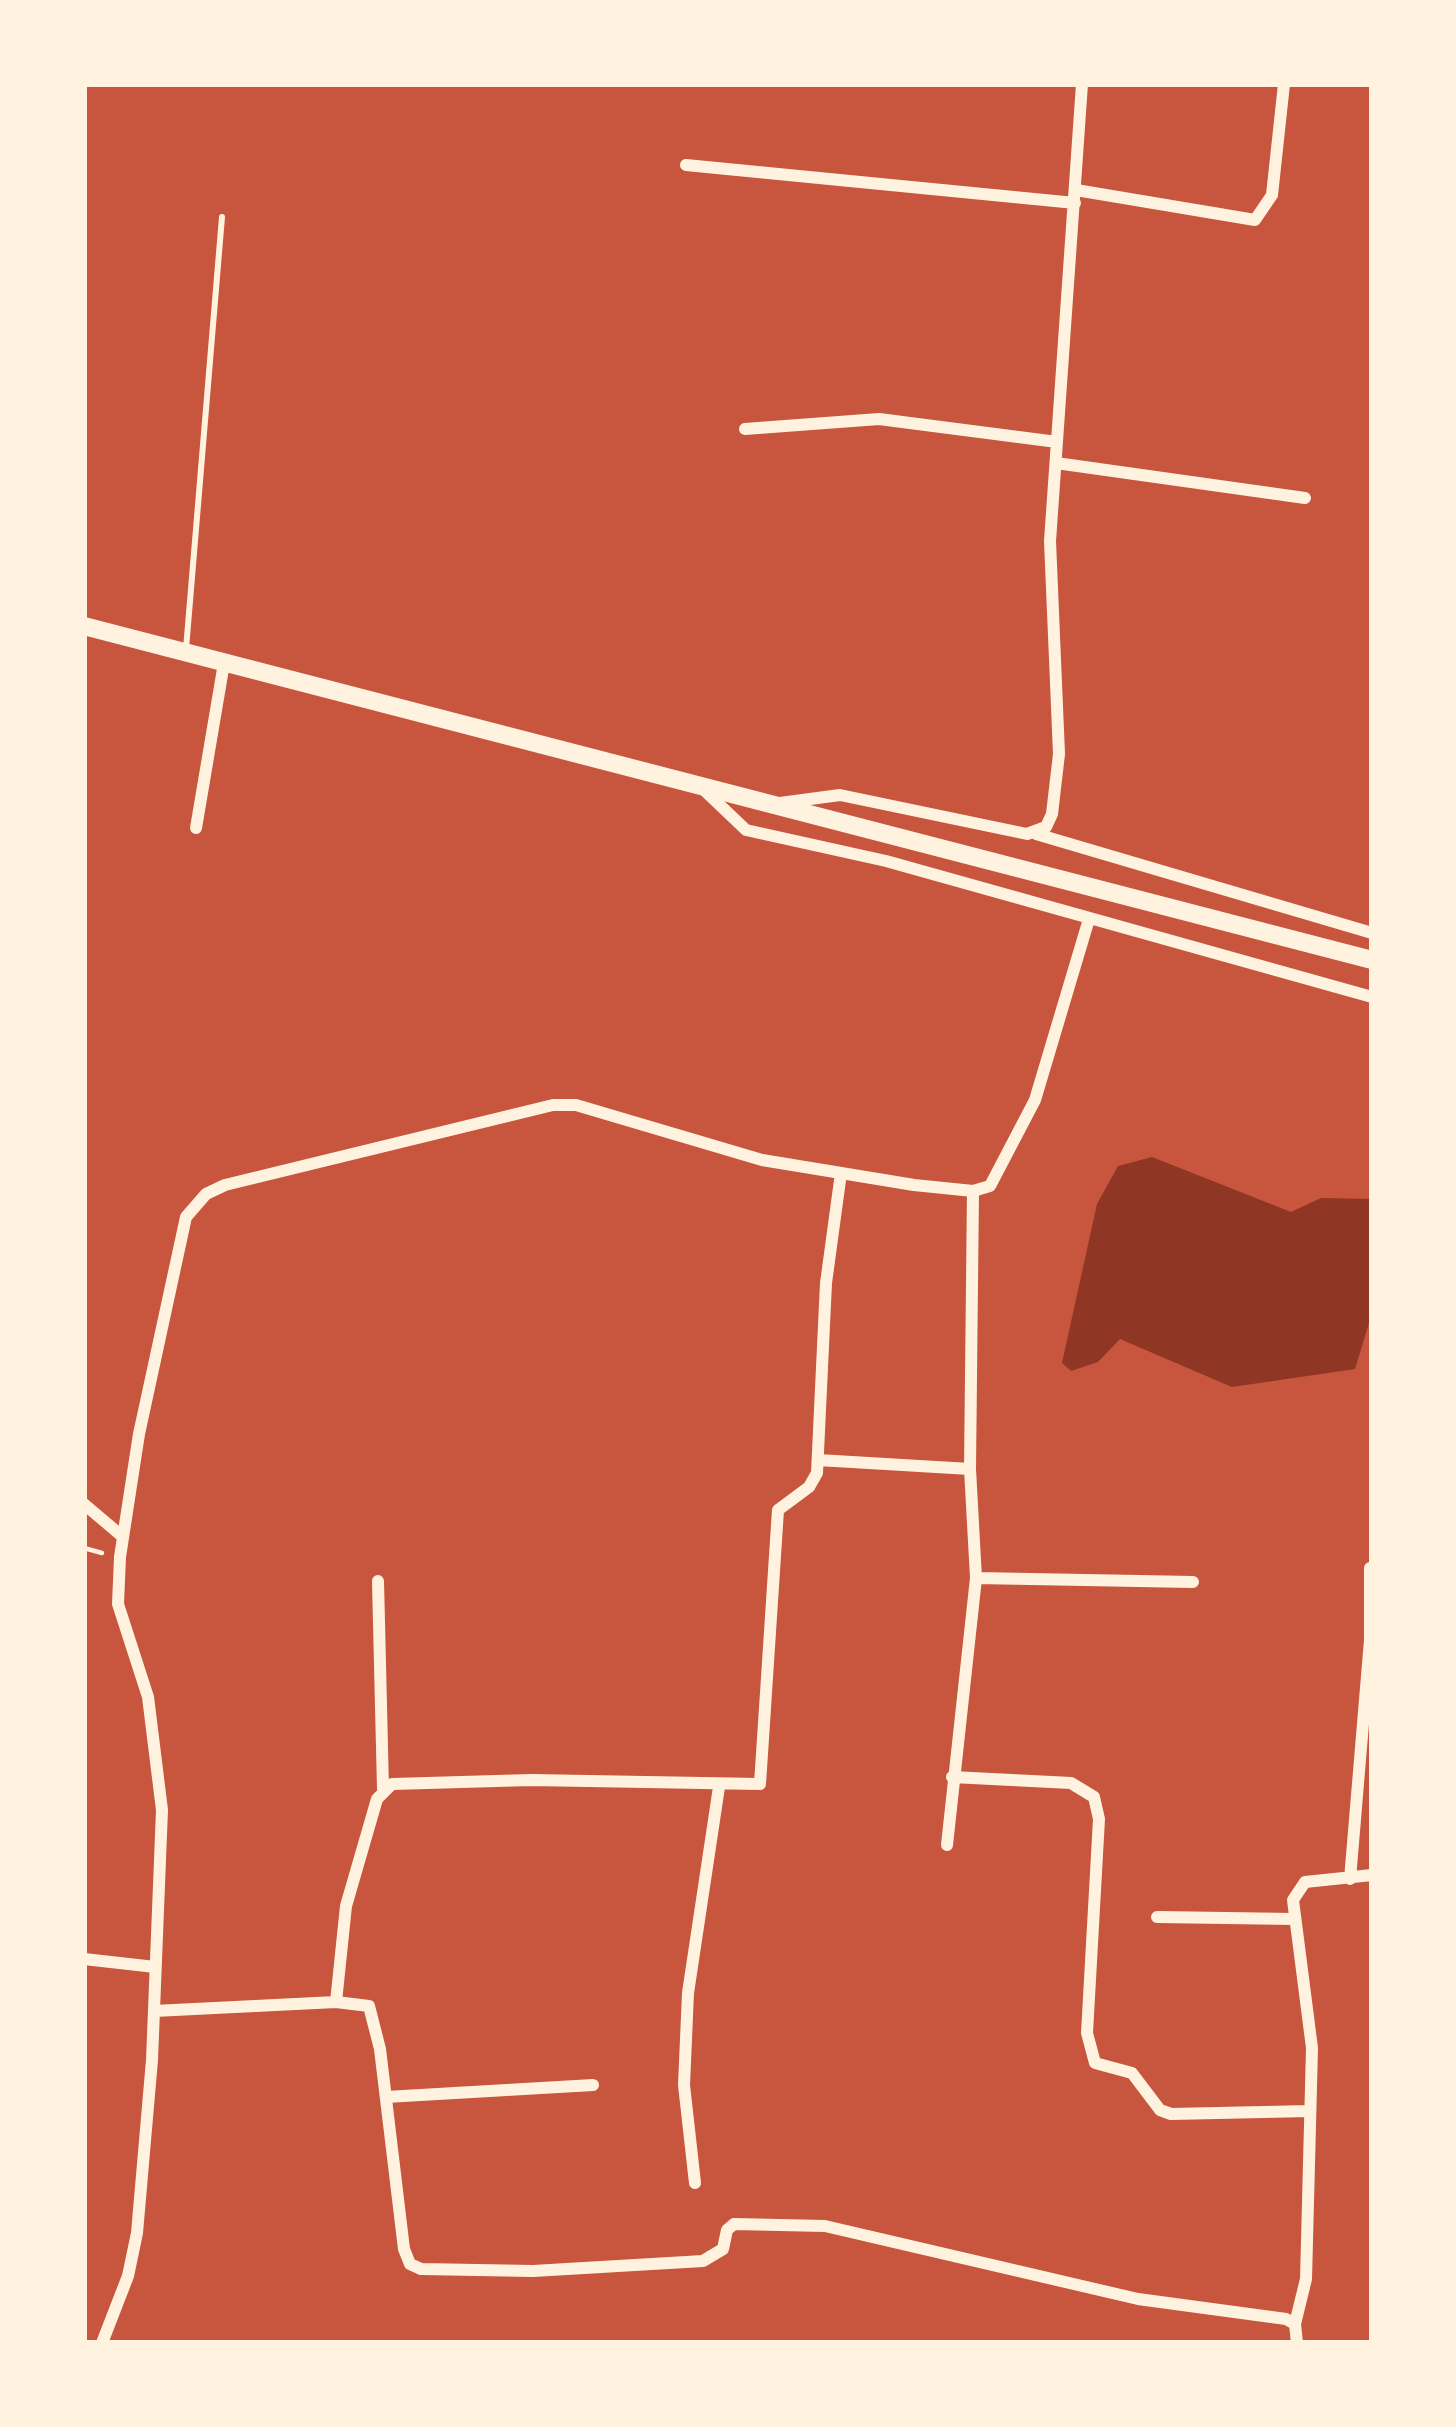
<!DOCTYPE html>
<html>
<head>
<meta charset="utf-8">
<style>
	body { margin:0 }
	#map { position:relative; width:1456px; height:2427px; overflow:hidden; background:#c8553d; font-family:Arial,sans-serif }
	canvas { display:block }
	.frame { position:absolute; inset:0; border:87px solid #fff3e0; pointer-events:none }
</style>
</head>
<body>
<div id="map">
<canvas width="1456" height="2427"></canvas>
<div class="frame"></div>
</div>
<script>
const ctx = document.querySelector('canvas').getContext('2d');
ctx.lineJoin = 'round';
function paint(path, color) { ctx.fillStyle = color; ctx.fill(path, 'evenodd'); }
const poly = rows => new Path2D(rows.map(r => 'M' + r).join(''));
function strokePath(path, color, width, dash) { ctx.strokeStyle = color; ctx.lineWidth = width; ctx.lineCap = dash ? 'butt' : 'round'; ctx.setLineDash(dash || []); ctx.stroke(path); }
const water = poly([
	[1152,1157,1291,1212,1321,1198,1372,1199,1372,1313,1355,1369,1232,1387,1120,1339,1098,1362,1071,1371,1062,1363,1097,1204,1118,1166]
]);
const path = poly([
	[84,1548,102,1553]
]);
const service = poly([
	[186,649,222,217]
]);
const minor = poly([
	[686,165,1075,203],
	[1076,190,1255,220,1272,195,1284,84],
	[745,429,879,419,1057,442],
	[1056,463,1305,498],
	[704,790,746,830,886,861,1372,997],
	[780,803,840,795,1027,834,1046,827,1052,814,1059,754,1050,541,1082,84],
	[196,828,224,663],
	[1036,834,1372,933],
	[818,1460,970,1469],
	[84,1504,123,1537],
	[976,1578,1193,1582],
	[378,1581,383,1789],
	[952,1777,1071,1783,1094,1797,1099,1819,1087,2033,1095,2063,1132,2073,1160,2110,1171,2114,1310,2111],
	[947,1845,976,1578,970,1469,973,1191],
	[1350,1879,1370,1640,1370,1568],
	[1157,1917,1294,1919],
	[84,1959,155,1967],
	[336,2002,346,1906,377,1799,392,1784,531,1780,760,1784,778,1510,809,1487,817,1473,826,1283,841,1173],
	[154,2011,336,2002,369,2006,380,2049,404,2249,410,2264,421,2269,533,2271,703,2261,723,2249,727,2230,734,2224,825,2226,1138,2299,1286,2319,1295,2324,1297,2343],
	[386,2097,593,2085],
	[695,2183,684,2085,688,1993,719,1787],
	[1295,2324,1306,2279,1312,2048,1293,1900,1305,1882,1372,1875],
	[102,2343,128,2276,137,2233,152,2060,162,1810,148,1697,118,1604,120,1557,139,1434,186,1217,206,1194,225,1185,553,1105,576,1105,762,1160,914,1185,973,1191,990,1186,1035,1100,1089,919]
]);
const primary = poly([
	[84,626,1372,960]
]);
paint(water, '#8f3625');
strokePath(path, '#fff3e0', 4.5);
strokePath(service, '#fff3e0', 6);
strokePath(minor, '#fff3e0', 12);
strokePath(primary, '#fff3e0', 18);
</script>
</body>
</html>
